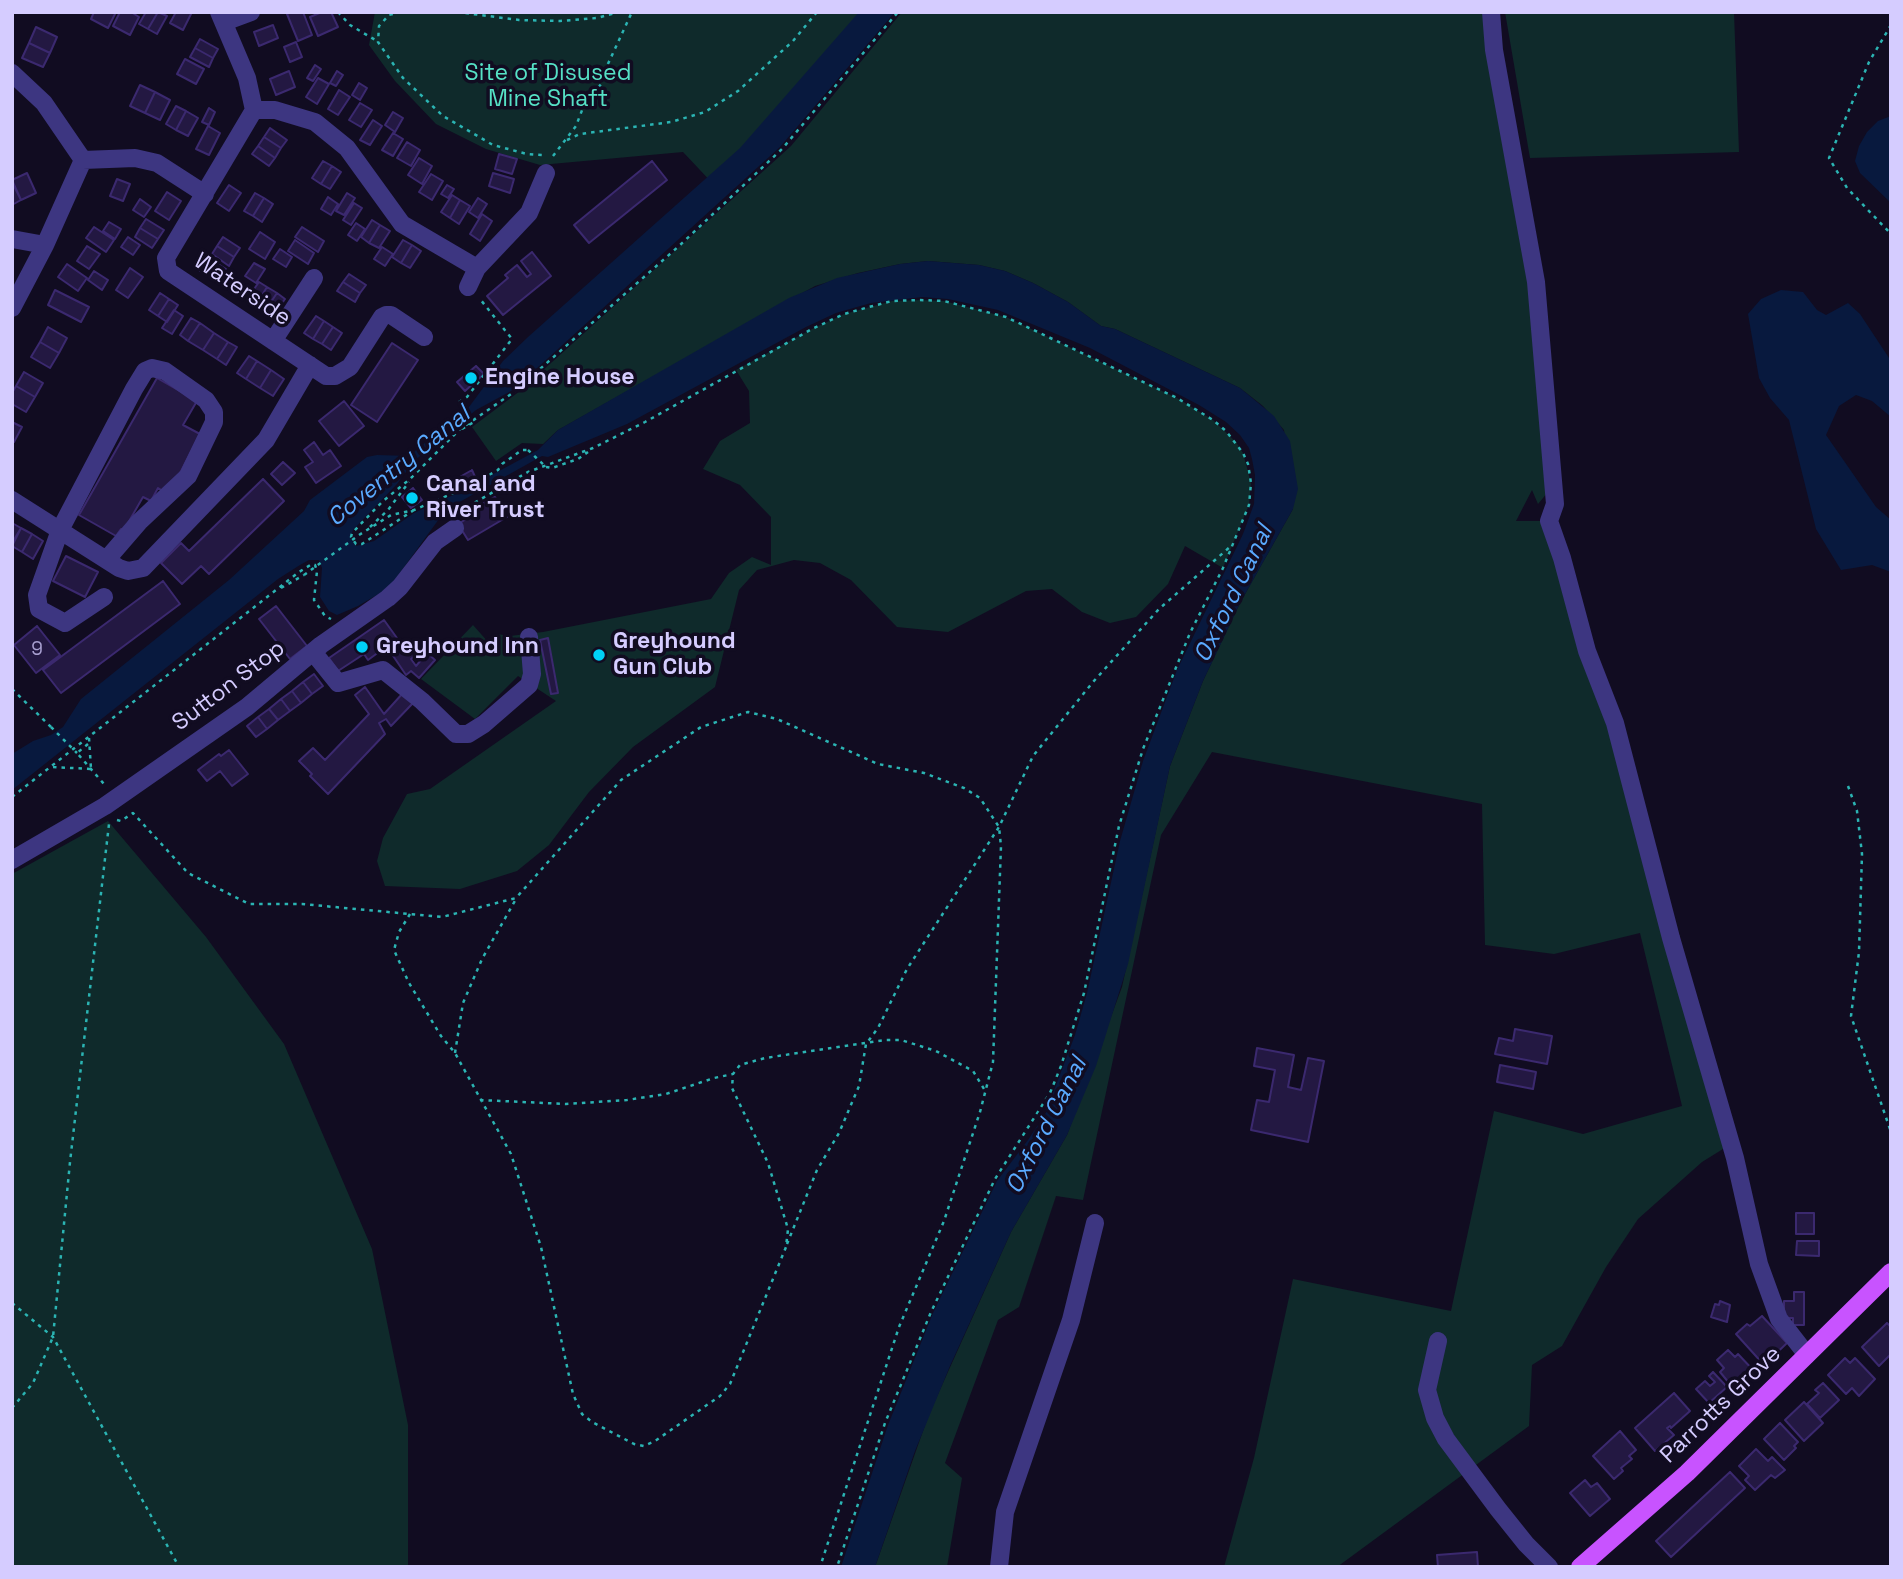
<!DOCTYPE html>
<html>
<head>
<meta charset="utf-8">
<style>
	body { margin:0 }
	#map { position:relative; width:1903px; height:1579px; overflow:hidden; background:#110c21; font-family:"Space Grotesk",sans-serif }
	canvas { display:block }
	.frame { position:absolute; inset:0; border:14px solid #d5ccff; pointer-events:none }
</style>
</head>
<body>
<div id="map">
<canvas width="1903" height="1579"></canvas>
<div class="frame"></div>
</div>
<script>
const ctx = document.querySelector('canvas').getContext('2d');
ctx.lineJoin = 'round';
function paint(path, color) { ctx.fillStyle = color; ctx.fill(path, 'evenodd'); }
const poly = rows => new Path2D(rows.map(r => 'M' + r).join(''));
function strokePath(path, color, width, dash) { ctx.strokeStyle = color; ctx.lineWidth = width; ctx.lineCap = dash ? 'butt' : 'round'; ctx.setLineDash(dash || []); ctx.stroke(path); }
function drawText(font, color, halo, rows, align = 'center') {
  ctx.font = font + ' "Space Grotesk",sans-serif'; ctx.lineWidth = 7; ctx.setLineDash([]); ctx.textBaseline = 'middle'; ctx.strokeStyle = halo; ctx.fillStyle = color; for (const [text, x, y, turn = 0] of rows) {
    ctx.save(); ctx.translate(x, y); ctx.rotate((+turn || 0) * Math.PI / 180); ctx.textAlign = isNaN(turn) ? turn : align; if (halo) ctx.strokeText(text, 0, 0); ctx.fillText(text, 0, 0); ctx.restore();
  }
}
const green = poly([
	[375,12,878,12,716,187,683,152,540,165,486,149,436,124,395,81,369,45],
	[902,12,1488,12,1533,292,1548,492,1538,504,1532,490,1516,521,1549,521,1731,1144,1702,1162,1638,1219,1606,1267,1562,1346,1532,1365,1529,1426,1337,1567,1224,1567,1254,1458,1293,1279,1451,1311,1494,1111,1583,1134,1682,1106,1640,933,1554,954,1485,945,1482,804,1212,752,1161,835,1083,1200,1056,1196,1019,1307,998,1320,945,1463,962,1478,947,1567,875,1567,929,1414,1011,1232,1067,1135,1122,987,1170,766,1203,681,1240,603,1293,509,1284,430,1263,406,1240,388,1115,329,1101,326,1068,302,1033,283,1005,271,979,265,928,261,900,264,858,273,815,286,558,430,543,444,522,443,496,461,472,427,520,391,791,146],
	[1505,12,1734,12,1739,152,1530,158],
	[920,300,944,301,1006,317,1177,398,1213,420,1236,442,1243,453,1251,483,1249,505,1223,568,1185,546,1168,584,1136,617,1110,623,1082,612,1052,589,1026,591,948,632,897,627,851,580,820,563,794,560,757,570,739,590,715,687,633,747,589,792,549,845,517,871,460,889,385,886,377,861,383,838,407,794,430,789,556,701,518,676,475,719,421,679,473,625,489,643,497,634,510,636,543,632,711,599,729,573,752,557,771,565,771,517,740,485,703,469,720,441,750,423,749,391,736,370,812,329,844,314,892,301],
	[108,821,206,937,284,1044,372,1249,408,1425,408,1567,12,1567,12,874]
]);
const water = poly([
	[859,12,895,12,780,147,513,390,476,410,414,461,397,484,353,530,350,538,356,546,374,541,414,513,462,491,538,450,558,430,789,298,837,278,900,264,928,261,979,265,1005,271,1033,283,1068,302,1101,326,1115,329,1240,388,1274,416,1290,441,1298,489,1293,509,1240,603,1203,681,1170,766,1128,964,1096,1066,1067,1135,1011,1232,950,1366,915,1451,875,1567,841,1567,888,1425,933,1313,997,1181,1028,1140,1053,1102,1053,1093,1075,1035,1087,993,1120,841,1143,761,1177,670,1243,534,1254,504,1255,475,1252,459,1249,448,1240,435,1226,422,1199,405,1090,348,998,310,948,299,922,297,871,303,836,313,806,327,627,424,548,457,542,456,456,504,439,519,394,581,382,592,358,606,337,615,329,611,320,597,322,568,319,560,309,560,300,565,278,579,12,790,12,754,33,741,51,735,63,727,81,699,229,580,304,511,310,500,367,457,377,455,409,456,469,407,503,361,528,337,740,148],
	[1891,116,1891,203,1860,173,1855,161,1859,146,1867,132,1878,121],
	[1781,290,1803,292,1817,310,1826,315,1848,303,1860,314,1891,361,1891,417,1872,401,1856,395,1839,406,1826,435,1876,507,1891,520,1891,572,1872,565,1841,570,1816,529,1789,420,1770,398,1759,378,1748,314,1761,299]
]);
const building = poly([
	[94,12,116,12,108,28,91,19,94,12],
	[120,12,131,12,139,17,130,35,113,26,120,12],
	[146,12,158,12,148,29,139,24,146,12],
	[158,12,167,16,157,34,148,29,158,12],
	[176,12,192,12,183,30,170,23,176,12],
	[291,12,303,12,312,35,298,41,287,14,291,12],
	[322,12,331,12,338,27,318,36,310,17,322,12],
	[273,25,278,38,259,46,254,32,273,25],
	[36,27,57,37,50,53,29,43,36,27],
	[200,39,218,49,213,58,195,48,200,39],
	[296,42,302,57,290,62,284,47,296,42],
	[29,43,50,53,43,67,22,58,29,43],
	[195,48,213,58,209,67,190,57,195,48],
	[185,59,204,69,196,84,177,74,185,59],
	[315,65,321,69,313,81,307,78,315,65],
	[289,71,295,87,276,95,270,79,289,71],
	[337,71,343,75,336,86,330,83,337,71],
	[318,78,329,84,317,104,306,97,318,78],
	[359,83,367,88,360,100,352,95,359,83],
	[140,85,155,92,145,113,130,106,140,85],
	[339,90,350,97,338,115,328,109,339,90],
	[155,92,170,100,160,120,145,113,155,92],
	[360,103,372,110,361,127,349,120,360,103],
	[176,106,186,111,176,130,166,124,176,106],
	[209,108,215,112,209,125,202,122,209,108],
	[186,111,198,118,188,136,176,130,186,111],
	[393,112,403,118,395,132,385,125,393,112],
	[373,120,382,126,370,145,360,140,373,120],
	[208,126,220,133,209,155,196,149,208,126],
	[270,128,287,140,281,148,264,137,270,128],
	[393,133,403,139,393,156,382,150,393,133],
	[264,137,281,148,275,158,258,146,264,137],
	[407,142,420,150,411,166,397,158,407,142],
	[258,146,275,158,269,166,252,154,258,146],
	[499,154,517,159,512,174,495,169,499,154],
	[419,158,432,166,422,184,408,175,419,158],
	[323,161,332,166,321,184,312,178,323,161],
	[652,161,667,180,589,243,574,225,652,161],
	[332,166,341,172,330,189,321,184,332,166],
	[27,173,36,193,21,200,12,180,27,173],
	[493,173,514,179,510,193,489,186,493,173],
	[431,174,443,181,432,200,419,192,431,174],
	[117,179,130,184,123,201,110,196,117,179],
	[12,182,21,200,12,205,12,182],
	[229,185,241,193,229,211,217,203,229,185],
	[447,185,454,189,448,198,441,194,447,185],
	[167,192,181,201,169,220,155,211,167,192],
	[255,193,264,198,253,216,244,211,255,193],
	[347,193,355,198,344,215,336,211,347,193],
	[452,195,460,200,450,218,441,212,452,195],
	[328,197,338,204,331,215,321,209,328,197],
	[264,198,273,204,262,222,253,216,264,198],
	[478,198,487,204,478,218,469,212,478,198],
	[140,199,151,207,144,217,133,210,140,199],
	[460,200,470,206,459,224,450,218,460,200],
	[354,203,362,208,351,225,343,220,354,203],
	[482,214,492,221,480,241,470,234,482,214],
	[146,219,164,230,158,239,140,228,146,219],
	[372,220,380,225,369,243,361,237,372,220],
	[109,222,121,229,115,239,103,231,109,222],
	[356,223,365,229,357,241,348,235,356,223],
	[380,225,390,231,379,248,369,243,380,225],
	[94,227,114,240,106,252,86,238,94,227],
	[302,227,324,241,318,252,295,237,302,227],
	[140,228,158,239,152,248,135,237,140,228],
	[260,232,275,242,265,259,249,249,260,232],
	[128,237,140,245,133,255,121,247,128,237],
	[223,237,240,248,234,257,217,246,223,237],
	[295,240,314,253,308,264,288,251,295,240],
	[403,240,412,245,401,263,392,257,403,240],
	[412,245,421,251,410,268,401,263,412,245],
	[87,246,100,254,89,269,77,261,87,246],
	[217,246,234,257,229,266,212,254,217,246],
	[382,247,393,254,385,266,374,259,382,247],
	[280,249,292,257,286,267,273,259,280,249],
	[532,252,551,276,503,315,487,296,508,278,505,275,517,265,527,277,531,274,521,261,532,252],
	[205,256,226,269,218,282,197,269,205,256],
	[254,263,265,269,256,283,245,276,254,263],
	[67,264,87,278,78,291,58,277,67,264],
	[130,268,143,277,128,298,116,290,130,268],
	[94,271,108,280,102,290,88,280,94,271],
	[349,274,366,285,360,293,343,282,349,274],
	[259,282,267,287,256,305,247,299,259,282],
	[343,282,360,293,355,302,337,291,343,282],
	[267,287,277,293,265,311,256,305,267,287],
	[55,290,89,307,81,322,48,305,55,290],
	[160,293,169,299,158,316,149,310,160,293],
	[277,293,285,299,273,316,265,311,277,293],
	[169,299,178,305,167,322,158,316,169,299],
	[174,310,183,316,172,334,162,328,174,310],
	[316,316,324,321,313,339,304,333,316,316],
	[191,318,200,323,188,341,180,335,191,318],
	[324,321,333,327,322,344,313,339,324,321],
	[200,323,214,333,203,350,188,341,200,323],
	[48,327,67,338,59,353,40,342,48,327],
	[333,327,342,333,331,350,322,344,333,327],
	[214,333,228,342,217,359,203,350,214,333],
	[40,342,59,353,50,368,31,357,40,342],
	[228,342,237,347,226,365,217,359,228,342],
	[392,343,418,360,377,422,351,405,392,343],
	[249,356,257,361,246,379,237,373,249,356],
	[257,361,271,370,260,388,246,379,257,361],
	[476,366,484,374,465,391,457,382,476,366],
	[271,370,284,379,273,396,260,388,271,370],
	[24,372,43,383,35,397,16,386,24,372],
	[157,378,197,401,183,425,200,434,175,483,163,491,158,488,151,501,143,497,124,530,121,529,116,536,79,515,157,378],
	[16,386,35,397,26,412,12,404,12,393,16,386],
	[344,401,364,426,339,446,319,421,344,401],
	[12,422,22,427,14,442,12,441,12,422],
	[314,442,323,455,330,450,341,466,316,483,305,467,313,462,304,450,314,442],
	[283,462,295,473,282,485,271,474,283,462],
	[472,470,476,479,463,486,458,478,472,470],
	[263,479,284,501,209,574,201,566,182,584,161,563,181,543,189,551,263,479],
	[413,488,422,500,411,508,402,497,413,488],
	[495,497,507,517,468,540,458,524,478,512,475,508,495,497],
	[12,523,21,528,12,543,12,523],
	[21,528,32,534,22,552,12,546,21,528],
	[32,534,43,541,33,559,22,552,32,534],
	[66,556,98,572,85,597,53,581,66,556],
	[163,581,180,604,61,693,43,670,163,581],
	[276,606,307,646,290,659,259,619,276,606],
	[384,620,402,645,407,641,416,655,411,659,416,666,427,653,435,660,419,678,411,671,406,675,383,641,379,644,383,649,368,660,364,654,338,671,329,658,384,620],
	[37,626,60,655,36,673,14,645,37,626],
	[548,638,558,693,551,694,540,640,548,638],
	[314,674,323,686,312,694,303,682,314,674],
	[303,682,312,694,301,703,292,691,303,682],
	[365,687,384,714,403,693,414,702,391,726,386,719,379,723,385,734,328,794,310,776,312,774,299,761,313,748,325,760,369,714,355,695,365,687],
	[292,691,301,703,290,711,281,699,292,691],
	[281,699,290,711,278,720,269,709,281,699],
	[269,709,278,720,267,729,258,717,269,709],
	[258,717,267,729,256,737,247,726,258,717],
	[229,750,248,774,232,786,220,771,207,781,198,770,219,754,221,756,229,750],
	[1515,1029,1552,1036,1547,1064,1495,1054,1499,1038,1513,1041,1515,1029],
	[1257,1048,1294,1055,1288,1087,1301,1090,1308,1058,1324,1061,1308,1142,1251,1130,1257,1100,1269,1102,1275,1070,1254,1066,1257,1048],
	[1500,1065,1536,1072,1533,1089,1497,1082,1500,1065],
	[1796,1213,1814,1213,1814,1234,1796,1234,1796,1213],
	[1797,1241,1819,1241,1819,1256,1796,1255,1797,1241],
	[1794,1292,1804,1292,1804,1325,1793,1325,1793,1318,1784,1318,1784,1301,1794,1301,1794,1292],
	[1720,1301,1730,1305,1727,1322,1711,1317,1715,1304,1719,1305,1720,1301],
	[1762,1316,1787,1343,1764,1365,1736,1334,1747,1324,1750,1326,1762,1316],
	[1887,1323,1891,1327,1891,1354,1879,1366,1862,1347,1887,1323],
	[1728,1350,1735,1357,1738,1354,1754,1371,1734,1389,1720,1372,1724,1368,1717,1360,1728,1350],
	[1845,1358,1850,1363,1855,1358,1875,1379,1859,1396,1852,1388,1846,1394,1828,1375,1845,1358],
	[1713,1372,1727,1387,1709,1403,1696,1389,1705,1381,1710,1386,1715,1382,1709,1376,1713,1372],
	[1823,1383,1839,1400,1820,1418,1807,1404,1819,1393,1815,1390,1823,1383],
	[1674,1393,1690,1411,1671,1428,1670,1426,1667,1428,1674,1435,1655,1451,1635,1428,1674,1393],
	[1804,1402,1823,1423,1804,1441,1785,1420,1804,1402],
	[1780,1423,1798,1442,1794,1446,1796,1448,1784,1460,1764,1439,1780,1423],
	[1620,1431,1636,1450,1629,1456,1632,1459,1621,1468,1623,1471,1614,1479,1593,1456,1620,1431],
	[1756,1449,1768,1461,1772,1457,1785,1470,1775,1478,1771,1475,1755,1490,1745,1480,1749,1476,1739,1466,1756,1449],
	[1730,1472,1745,1488,1671,1557,1656,1541,1730,1472],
	[1585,1480,1591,1487,1597,1483,1610,1499,1590,1516,1570,1493,1585,1480],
	[1477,1552,1478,1567,1438,1567,1437,1555,1477,1552]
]);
const path = poly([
	[338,12,350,25,377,41],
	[401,12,389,15,379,26,378,42,403,78,443,116,493,145,527,154,543,155],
	[457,12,519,20,560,21,597,18,619,12],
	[1891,25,1869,62,1829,158,1847,188,1891,234],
	[567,140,580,134,671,122,705,112,738,91,793,41,817,12],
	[553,156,576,126,589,92,598,88,604,80,607,66,632,12],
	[459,402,467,397,512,339,480,299],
	[462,429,474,422],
	[546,467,552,468,578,459,588,452],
	[414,510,362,544,356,544,351,537,352,533,382,502,410,479,459,430,514,392,679,246,782,149,898,12],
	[460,511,528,472,593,448,645,422,812,329,844,314,869,307,892,301,920,300,944,301,1006,317,1177,398,1213,420,1226,431,1243,453,1248,464,1251,483,1249,505,1223,568,1190,633,1143,749,1119,826,1084,993,1061,1066,1050,1093,995,1179,931,1312,885,1423,837,1567],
	[370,527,388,510,409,482],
	[359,535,391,515,414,510,463,489,498,470,502,464,522,450,528,450],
	[281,588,304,575],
	[12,689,51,727],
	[89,738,91,769],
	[88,744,77,753,104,784],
	[53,767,91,769],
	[1848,786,1857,811,1862,854,1859,952,1851,1016,1891,1132],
	[12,797,299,572,312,564,315,565,317,571,314,600,325,616,331,619],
	[117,820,121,821,133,813,188,873,249,904,302,904,442,917,516,898,621,780,701,727,748,712,777,719,878,764,924,773,964,788,980,798,999,827,1001,846,993,1062,980,1112,944,1221,899,1327,820,1567],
	[410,914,399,932,394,950,409,983,441,1036,455,1053,511,1154,541,1247,573,1394,582,1414,592,1422,634,1444,644,1446,655,1441,720,1396,730,1384,786,1247,788,1229,768,1163,732,1088,733,1074,740,1065,765,1058,885,1040,901,1040,936,1051,973,1071,984,1089],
	[455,1053,463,1003,482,959,516,899],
	[480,1100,566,1104,627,1100,666,1094,714,1078,733,1074],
	[787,1244,817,1170,839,1133,859,1086,866,1044,878,1028,907,969,999,827,1033,756,1093,682,1159,609,1231,546],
	[12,1303,53,1337,179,1567],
	[12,1408,33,1383,53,1337,70,1162,109,824]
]);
const minor = poly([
	[219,12,247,78,254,110,166,258,168,271,326,376,335,376,350,367,382,317,386,315,391,315,424,337],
	[1491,12,1494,50,1536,282,1555,504,1549,521,1562,558,1587,651,1615,723,1671,938,1735,1158,1759,1264,1779,1319,1807,1355],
	[224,22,251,12],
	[12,73,44,103,83,160,45,245,12,308],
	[254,110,275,110,315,122,347,148,402,224,477,268,468,287],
	[83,160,135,158,157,163,205,194],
	[12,239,45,245],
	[477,268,529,213,546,173],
	[273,341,314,278],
	[12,500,119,568,128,571,143,568,266,440,310,365],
	[104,597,65,623,39,609,37,595,60,530,134,389,145,371,152,368,165,371,206,400,214,412,214,422,188,476,139,522,107,559],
	[313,652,338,683,383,670,422,701,456,734,468,734,484,724,529,685,532,674,529,637],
	[12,860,105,806,247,707,321,645,388,598,400,587,435,542,455,528],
	[1438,1341,1427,1390,1435,1418,1446,1439,1498,1509,1526,1544,1549,1567],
	[999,1567,1005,1512,1071,1320,1095,1223]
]);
const major = poly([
	[1580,1567,1687,1473,1891,1272]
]);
const pathBridge = poly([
	[459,402,474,422],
	[528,450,545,466],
	[304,575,359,535],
	[51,727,77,753]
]);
const markers = [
	[471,378,7,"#00d1f7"],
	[412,498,7,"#00d1f7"],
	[362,647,7,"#00d1f7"],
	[599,655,7,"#00d1f7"]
];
const numberNames = [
	["9",37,650]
];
const parkNames = [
	["Site of Disused",548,74],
	["Mine Shaft",548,100]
];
const streetNames = [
	["Waterside",242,290,34],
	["Sutton Stop",229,686,-37],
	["Parrotts Grove",1721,1405,-44]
];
const poiNames = [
	["Engine House",485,378],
	["Canal and",426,485],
	["River Trust",426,511],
	["Greyhound",613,642],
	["Gun Club",613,668],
	["Greyhound Inn",376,647]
];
const waterNames = [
	["Coventry Canal",399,467,-39],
	["Oxford Canal",1234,594,-64],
	["Oxford Canal",1047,1126,-63]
];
paint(green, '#0f2a2b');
paint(water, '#08193e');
paint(building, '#231842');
strokePath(building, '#3b296f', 2);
strokePath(path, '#2bb4b3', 2.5, [3.5, 5]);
strokePath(minor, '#3d3681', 18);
strokePath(major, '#c853ff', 18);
strokePath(pathBridge, '#2bb4b3', 2.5, [3.5, 5]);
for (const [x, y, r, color] of markers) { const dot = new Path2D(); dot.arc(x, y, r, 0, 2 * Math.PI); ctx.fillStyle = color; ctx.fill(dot); strokePath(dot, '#110c21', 2.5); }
drawText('19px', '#a89fd0', null, numberNames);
drawText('23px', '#56e1c6', '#110c21', parkNames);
drawText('23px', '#d5ccff', '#110c21', streetNames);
drawText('bold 23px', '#d5ccff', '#110c21', poiNames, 'left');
drawText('italic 24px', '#5aaaff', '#110c21', waterNames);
</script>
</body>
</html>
